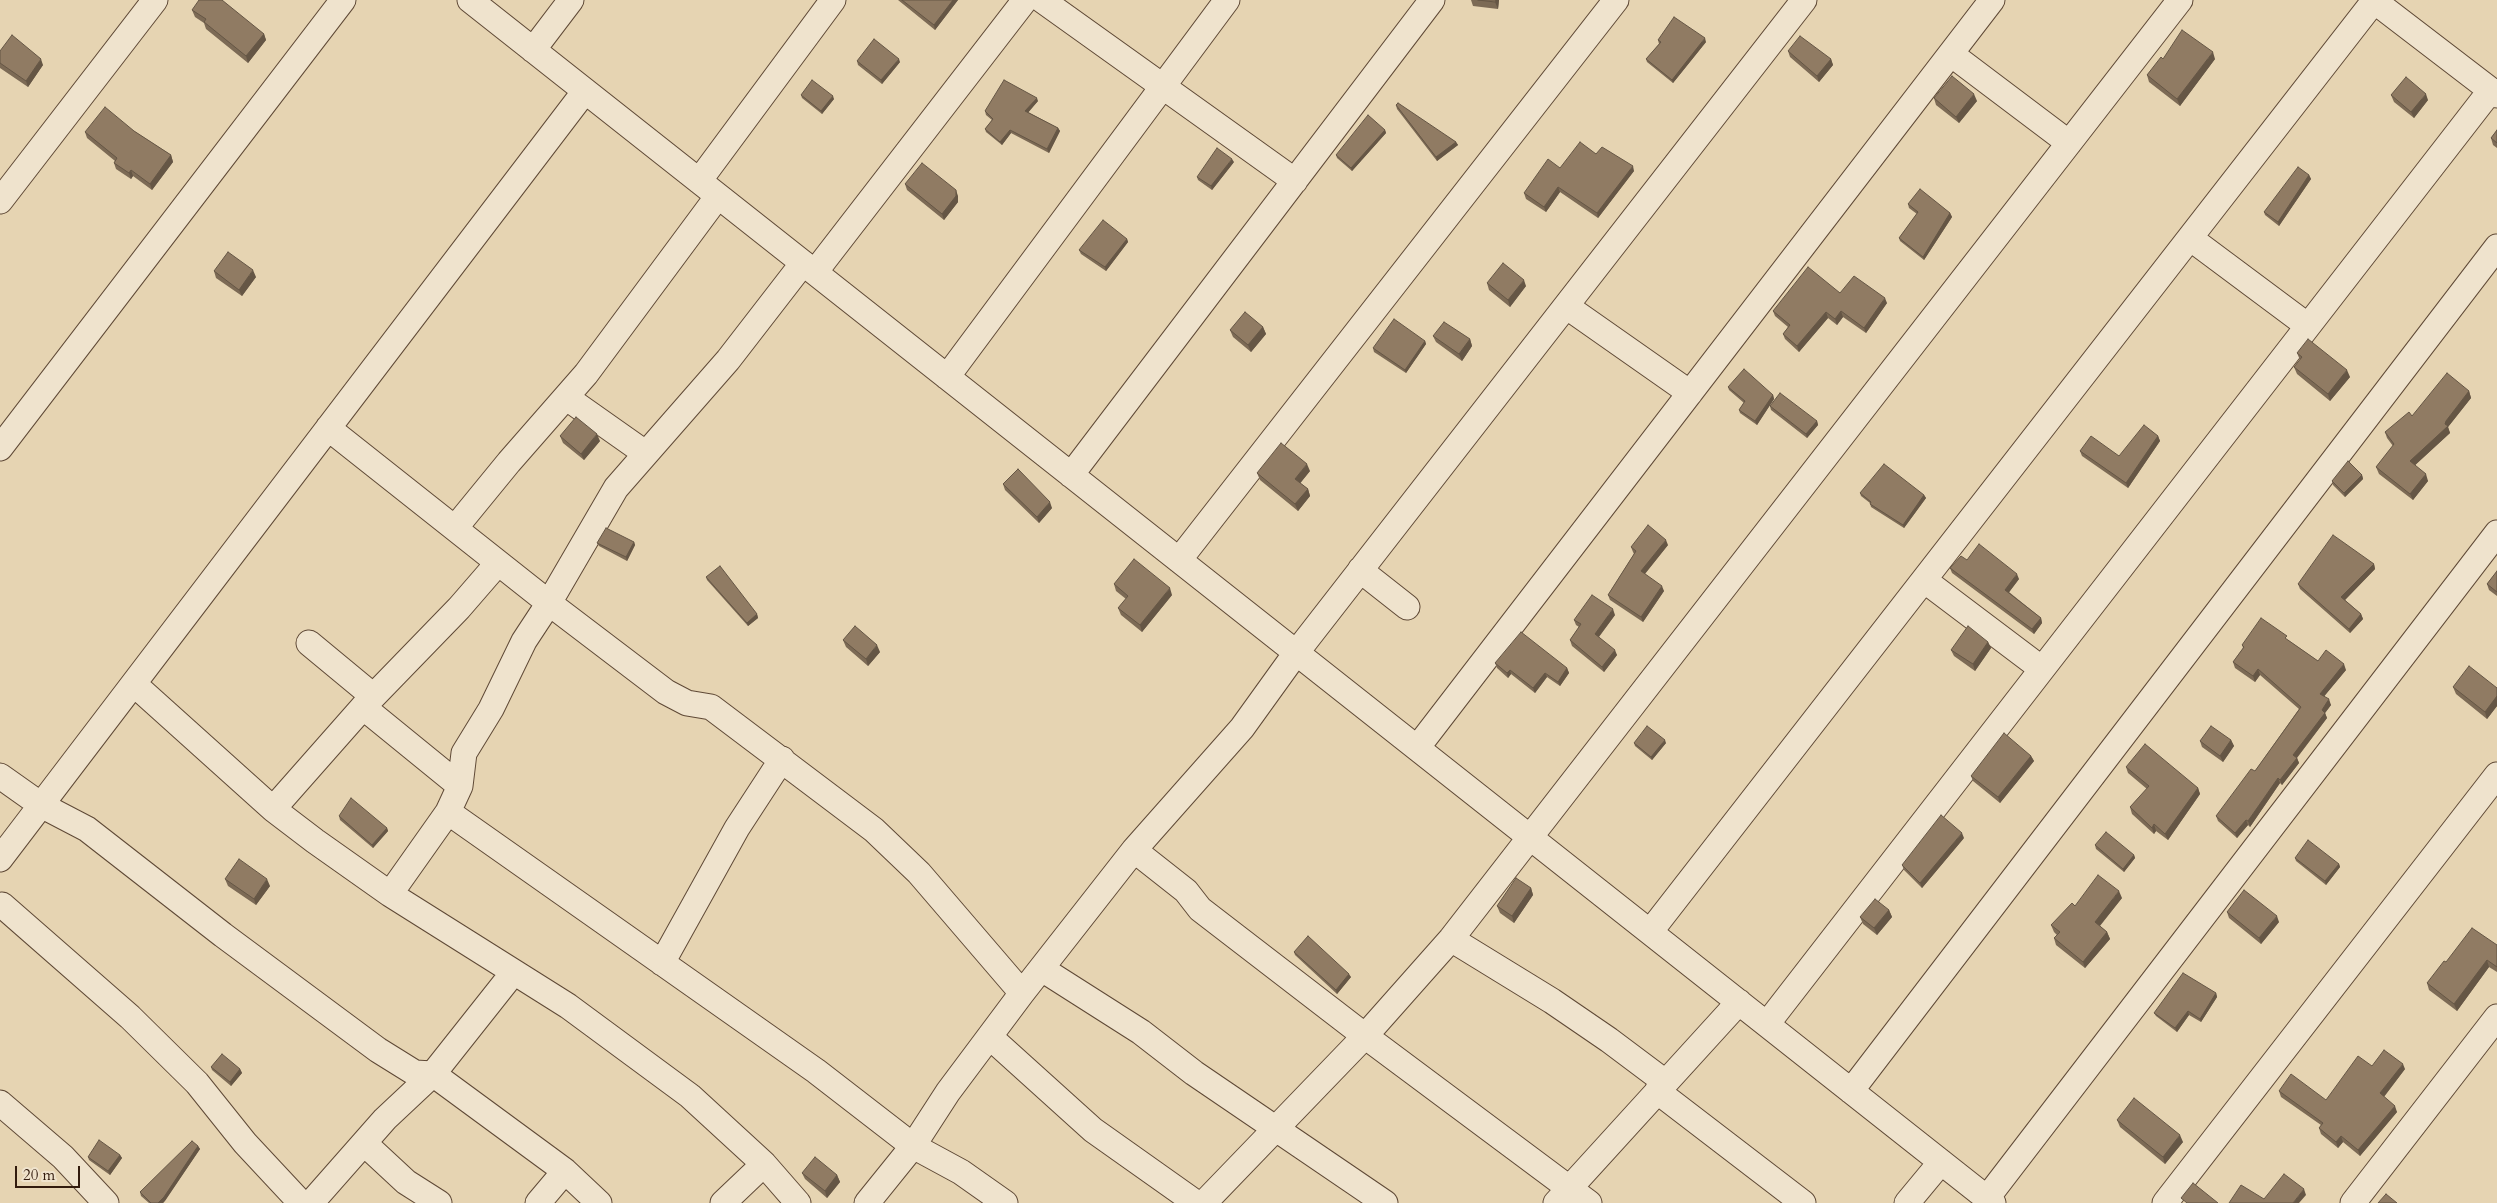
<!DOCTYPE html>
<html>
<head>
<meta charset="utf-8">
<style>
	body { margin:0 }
	#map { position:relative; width:2497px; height:1203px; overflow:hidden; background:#e6d4b2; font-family:Cardo,serif }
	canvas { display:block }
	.scale { position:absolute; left:15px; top:1166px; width:65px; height:22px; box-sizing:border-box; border:2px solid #321b0d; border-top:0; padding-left:6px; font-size:15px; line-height:18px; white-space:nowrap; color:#321b0d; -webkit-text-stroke:4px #efe3cd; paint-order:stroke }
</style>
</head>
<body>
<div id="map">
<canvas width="2497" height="1203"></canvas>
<div class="scale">20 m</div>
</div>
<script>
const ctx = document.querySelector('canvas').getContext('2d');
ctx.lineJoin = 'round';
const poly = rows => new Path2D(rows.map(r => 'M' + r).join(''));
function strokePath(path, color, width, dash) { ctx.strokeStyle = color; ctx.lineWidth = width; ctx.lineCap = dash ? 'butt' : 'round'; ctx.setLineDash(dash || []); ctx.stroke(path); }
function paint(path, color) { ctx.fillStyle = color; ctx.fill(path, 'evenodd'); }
const minor = poly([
	[470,0,1993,1203],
	[1042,0,1295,181],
	[2373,0,2497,95],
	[533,50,571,0],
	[1951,54,2069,143],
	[699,181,833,0],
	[0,201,155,0],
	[2190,238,2308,326],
	[815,272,1025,0],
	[1566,306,1690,393],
	[947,377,1227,0],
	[567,398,645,453],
	[328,428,549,603,666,692,687,703,711,707,874,830,919,873,1022,993],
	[0,448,343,0],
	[1071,475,1432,0],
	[455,528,509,462,586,374,718,196],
	[1179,560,1616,0],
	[1360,570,1407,607],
	[1924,580,2042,669],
	[309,643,373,696],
	[134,684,273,809,315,841,390,894,568,1006,690,1096,764,1164,798,1203],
	[363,707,460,786,448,812,816,1071,913,1146,961,1172,1005,1203],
	[1417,748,1992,0],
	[0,776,41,805,87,829,223,935,378,1050,415,1073,433,1074,565,1171,599,1203],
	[460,786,464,753,491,709,524,641,549,603,616,488,728,360,803,263],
	[273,809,363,707,459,608,498,563],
	[1134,850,1186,891,1200,909,1365,1036,1589,1203],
	[0,859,585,91],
	[390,894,448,812],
	[2,905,130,1017,197,1083,245,1143,301,1203],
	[1650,932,2374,1],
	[1451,939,1552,1001,1609,1040,1665,1082],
	[662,963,737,828,782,759],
	[1042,969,1141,1032,1194,1073,1385,1203],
	[1767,1024,2491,90],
	[990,1037,1093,1130,1196,1203],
	[1657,1091,1803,1203],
	[1851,1091,2497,247],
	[0,1103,63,1157,106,1203],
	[364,1143,406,1182,439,1203],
	[1987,1198,2497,533],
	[311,1203,385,1119,433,1074,513,973],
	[538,1203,565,1171],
	[723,1203,764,1164],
	[867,1203,913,1146,948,1092,1022,993,1134,850,1242,728,1296,653,1804,0],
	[1204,1203,1365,1036,1451,939,2180,0],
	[1556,1203,1739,1002],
	[1907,1203,1941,1162],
	[2165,1203,2497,775],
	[2353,1203,2497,1017]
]);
const wall = poly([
	[898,0,958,0,935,30],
	[1471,0,1499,0,1498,9,1473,6],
	[192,10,264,34,266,40,248,63,206,29,204,23,195,17],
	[1658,40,1706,42,1673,83,1647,62,1646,59,1659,44],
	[0,51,43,65,28,87,0,68],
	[1788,51,1831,59,1833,65,1819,82,1790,57],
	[2163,59,2215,59,2180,106,2149,82,2147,75],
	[857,61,900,62,882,84,858,65],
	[801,95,834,99,822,114,802,98],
	[2391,95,2428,100,2414,118,2394,102],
	[1934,98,1977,101,1959,123,1936,105],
	[1038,101,1028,112,1058,128,1060,131,1049,153,1011,133,1002,145,986,132,985,129,992,120,986,115,985,111],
	[1396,105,1456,142,1458,145,1437,161,1397,109],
	[1385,130,1386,133,1352,171,1337,158,1336,155],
	[2497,130,2497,148,2493,145,2491,138],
	[134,131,171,155,173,162,152,190,133,176,131,179,116,169,114,163,115,161,87,138,85,132],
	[1596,154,1634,171,1598,218,1560,192,1546,212,1526,199,1524,193,1560,168],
	[1234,162,1212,190,1198,180,1197,177],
	[2309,175,2311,179,2279,226,2265,215,2264,212],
	[905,184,958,196,958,202,944,220,907,190],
	[1908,204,1950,213,1952,217,1924,260,1900,241,1899,238,1917,214,1909,208],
	[1127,239,1128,242,1106,271,1081,254,1079,250],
	[214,271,256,277,242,296,216,278],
	[1487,283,1526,286,1510,307,1489,290],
	[1840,293,1887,303,1866,333,1843,317,1837,325,1828,318,1799,352,1785,339,1783,334,1788,327,1775,316,1773,311],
	[1263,327,1266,334,1251,352,1233,337,1230,330],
	[1433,336,1470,339,1472,346,1462,361,1436,342],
	[1425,341,1426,344,1406,373,1374,352,1373,348],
	[2297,353,2350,377,2330,401,2297,374,2294,367,2300,360],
	[1728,387,1773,395,1774,399,1757,425,1740,413,1739,410,1744,403,1729,390],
	[2469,391,2471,398,2448,427,2450,433,2415,465,2428,481,2413,500,2379,474,2376,467,2393,446,2387,438,2385,432,2412,416],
	[1770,406,1817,421,1818,425,1807,438,1771,410],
	[560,436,600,441,584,460,563,443],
	[2158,436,2160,441,2128,488,2082,456,2080,451,2119,456],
	[1310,471,1300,483,1308,489,1310,496,1298,511,1260,480,1257,473],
	[2362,475,2363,479,2345,497,2333,485,2332,481],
	[1003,484,1052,508,1039,523,1005,490],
	[1860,493,1924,495,1926,498,1904,528,1871,507,1870,503,1861,496],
	[634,542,635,545,627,561,599,546,597,543],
	[1668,545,1645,574,1664,591,1643,622,1610,600,1608,595,1634,554,1633,552,1631,547],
	[1967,560,2019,579,2009,592,2041,618,2042,623,2034,634,1952,573,1950,568],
	[2374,564,2375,569,2345,600,2361,614,2363,619,2350,633,2300,589,2298,584],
	[2497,571,2497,596,2489,590,2487,584],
	[706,577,757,614,758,618,748,626,707,580],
	[1114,584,1172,595,1142,632,1121,615,1118,608,1126,599,1116,591],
	[1615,615,1599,637,1617,655,1604,672,1572,646,1570,640,1579,627,1576,625,1574,620],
	[843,640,880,652,868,666,846,647],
	[2288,640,2318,661,2346,670,2324,696,2331,705,2325,713,2327,718,2297,758,2299,763,2282,785,2280,783,2250,827,2248,825,2237,838,2218,821,2216,816,2255,771,2299,709,2260,675,2255,682,2235,668,2233,662,2243,648,2242,645],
	[1988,642,1991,648,1975,671,1954,656,1951,650],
	[1495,663,1567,668,1569,673,1560,686,1547,677,1535,693,1511,674,1508,678,1497,668],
	[2453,687,2497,688,2497,706,2487,719,2456,694],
	[2231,740,2234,746,2223,762,2202,747,2200,741],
	[1634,743,1666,743,1652,760,1635,746],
	[2031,756,2034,761,2000,803,1973,781,1971,776],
	[2126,767,2198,788,2200,794,2168,840,2156,831,2154,834,2132,814,2130,807,2147,789,2128,773],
	[339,816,387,828,388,831,373,848,340,820],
	[1964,838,1922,888,1904,870,1902,865],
	[2095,845,2134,855,2135,858,2124,872,2096,849],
	[2295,858,2339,864,2340,867,2326,885,2296,861],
	[225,879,270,886,256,905,228,886],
	[1531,888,1533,895,1514,923,1500,913,1497,906],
	[2122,898,2100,926,2107,932,2110,939,2085,968,2056,945,2054,938,2057,935,2054,932,2051,925,2075,906],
	[1889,910,1892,917,1877,935,1863,924,1860,917],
	[2227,912,2279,922,2261,944,2229,918],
	[2497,945,2497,972,2489,967,2457,1011,2429,990,2427,983,2446,962],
	[1294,952,1351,977,1337,994,1295,955],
	[2216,993,2217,997,2201,1022,2189,1015,2177,1032,2156,1016,2154,1013],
	[2372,1066,2405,1069,2384,1097,2397,1112,2360,1156,2343,1142,2338,1148,2321,1134,2319,1128,2321,1125,2281,1097,2279,1091,2326,1100],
	[211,1067,240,1069,242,1073,231,1086,212,1070],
	[2117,1120,2183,1142,2165,1164,2120,1127],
	[198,1146,200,1149,163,1203,149,1203,141,1196,140,1192],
	[120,1155,122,1158,110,1175,89,1160,88,1157],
	[802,1173,837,1175,840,1182,827,1198,805,1179]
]);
const shadedWall = poly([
	[953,0,958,0,935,30,934,25],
	[1496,0,1499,0,1498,9,1495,2],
	[264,34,266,40,248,63,246,56],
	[1705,38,1706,42,1673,83,1672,80],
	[2213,52,2215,59,2180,106,2177,99],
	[41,59,43,65,28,87,26,81],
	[899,59,900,62,882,84,881,80],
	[1831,59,1833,65,1819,82,1817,76],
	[1974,94,1977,101,1959,123,1956,117],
	[2426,94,2428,100,2414,118,2411,112],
	[833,96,834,99,822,114,821,111],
	[1037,98,1038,101,1027,114,1025,111],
	[1058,128,1060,131,1049,153,1047,149],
	[1010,130,1011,133,1002,145,1000,142],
	[1385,130,1386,133,1352,171,1351,168],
	[1456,142,1458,145,1437,161,1436,157],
	[171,155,173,162,152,190,150,184],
	[1232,159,1234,162,1212,190,1211,186],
	[1633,166,1634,171,1598,218,1597,213],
	[131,170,133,176,131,179,129,173],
	[2309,175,2311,179,2279,226,2278,222],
	[1558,187,1560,192,1546,212,1544,207],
	[956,190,958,196,958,202,944,220,942,214],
	[1950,213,1952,217,1924,260,1923,257],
	[1127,239,1128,242,1106,271,1105,267],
	[253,270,256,277,242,296,239,290],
	[1524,280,1526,286,1510,307,1508,300],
	[1885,298,1887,303,1866,333,1864,328],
	[1841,311,1843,317,1837,325,1835,319],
	[1826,312,1828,318,1799,352,1797,346],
	[1263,327,1266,334,1251,352,1248,345],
	[1470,339,1472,346,1462,361,1459,354],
	[1425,341,1426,344,1406,373,1405,370],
	[2347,370,2350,377,2330,401,2328,394],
	[2469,391,2471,398,2448,427,2450,433,2412,468,2410,461,2445,424,2446,421],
	[1773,395,1774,399,1757,425,1755,421],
	[1817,421,1818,425,1807,438,1806,434],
	[597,434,600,441,584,460,581,454],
	[2158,436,2160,441,2128,488,2126,483],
	[1307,464,1310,471,1298,486,1295,479],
	[2426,474,2428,481,2413,500,2410,494],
	[2362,475,2363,479,2345,497,2344,493],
	[1308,489,1310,496,1298,511,1295,504],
	[1924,495,1926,498,1904,528,1903,525],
	[1050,502,1052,508,1039,523,1037,517],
	[1666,540,1668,545,1643,576,1641,571],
	[634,542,635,545,627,561,626,557],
	[2374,564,2375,569,2343,602,2341,597],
	[2017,574,2019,579,2007,595,2005,590],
	[1662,586,1664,591,1643,622,1641,617],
	[1170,588,1172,595,1142,632,1140,625],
	[1613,609,1615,615,1597,639,1595,634],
	[757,614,758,618,748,626,747,623],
	[2361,614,2363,619,2350,633,2349,629],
	[2041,618,2042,623,2034,634,2032,629],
	[1988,642,1991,648,1975,671,1973,664],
	[877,645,880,652,868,666,866,659],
	[1615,650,1617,655,1604,672,1602,667],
	[2344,664,2346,670,2322,699,2320,694],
	[1567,668,1569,673,1560,686,1558,682],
	[2258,669,2260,675,2255,682,2253,676],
	[1510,670,1511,674,1508,678,1507,673],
	[1545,673,1547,677,1535,693,1533,688],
	[2497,696,2497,706,2487,719,2485,712],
	[2329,699,2331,705,2325,713,2327,718,2295,760,2293,755],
	[1665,740,1666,743,1652,760,1651,757],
	[2231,740,2234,746,2223,762,2220,756],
	[2031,756,2034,761,2000,803,1998,797],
	[2297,758,2299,763,2282,785,2280,780],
	[2278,778,2280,783,2250,827,2248,821],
	[2198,788,2200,794,2168,840,2165,834],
	[2246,820,2248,825,2237,838,2235,833],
	[2154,824,2156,831,2154,834,2152,828],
	[387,828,388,831,373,848,372,845],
	[1962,833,1964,838,1922,888,1920,883],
	[2134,855,2135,858,2124,872,2123,869],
	[2339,864,2340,867,2326,885,2325,881],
	[267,879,270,886,256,905,254,899],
	[1531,888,1533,895,1514,923,1512,916],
	[2119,891,2122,898,2097,929,2095,922],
	[1889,910,1892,917,1877,935,1874,928],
	[2277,916,2279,922,2261,944,2259,938],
	[2107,932,2110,939,2085,968,2083,962],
	[2487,960,2489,967,2457,1011,2454,1004],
	[1349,974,1351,977,1337,994,1336,990],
	[2216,993,2217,997,2201,1022,2200,1019],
	[2188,1011,2189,1015,2177,1032,2175,1028],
	[2403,1064,2405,1069,2382,1099,2380,1093],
	[240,1069,242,1073,231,1086,230,1082],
	[2395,1106,2397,1112,2360,1156,2358,1150],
	[2180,1135,2183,1142,2165,1164,2163,1157],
	[2341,1136,2343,1142,2338,1148,2336,1142],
	[198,1146,200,1149,165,1201,163,1203,158,1203],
	[120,1155,122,1158,110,1175,108,1171],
	[837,1175,840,1182,827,1198,825,1191],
	[2304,1189,2306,1195,2299,1203,2293,1203]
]);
const building = poly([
	[199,0,222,0,264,34,246,56,204,22,206,19,192,10,199,0],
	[902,0,953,0,934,25,902,0],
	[1478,0,1496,0,1495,2,1478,0],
	[1674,17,1705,38,1672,80,1646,59,1661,42,1658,40,1674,17],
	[2182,30,2213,52,2177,99,2147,75,2161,57,2163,59,2182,30],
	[12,35,41,59,26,81,0,63,0,51,12,35],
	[1800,36,1831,59,1817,76,1788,51,1800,36],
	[874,39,899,59,881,80,857,61,874,39],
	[1952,76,1974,94,1956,117,1934,98,1952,76],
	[2406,77,2426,94,2411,112,2391,95,2406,77],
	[812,80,833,96,821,111,801,95,812,80],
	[1004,80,1037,98,1025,111,1058,128,1047,149,1010,130,1000,142,985,129,993,119,985,111,1004,80],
	[1398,103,1456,142,1436,157,1396,105,1398,103],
	[105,107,134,131,171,155,150,184,131,170,129,173,114,163,117,158,85,132,105,107],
	[1368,115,1385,130,1351,168,1336,155,1368,115],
	[2497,130,2497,143,2491,138,2497,130],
	[1580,142,1596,154,1602,147,1633,166,1597,213,1558,187,1544,207,1524,193,1548,159,1560,168,1580,142],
	[1217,148,1232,159,1211,186,1197,177,1217,148],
	[922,163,956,190,956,196,942,214,905,184,922,163],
	[2298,167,2309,175,2278,222,2264,212,2298,167],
	[1920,189,1950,213,1923,257,1899,238,1918,212,1908,204,1920,189],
	[1103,220,1127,239,1105,267,1079,250,1103,220],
	[228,252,253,270,239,290,214,271,228,252],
	[1503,263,1524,280,1508,300,1487,283,1503,263],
	[1808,267,1840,293,1854,276,1885,298,1864,328,1841,311,1835,319,1826,312,1797,346,1783,334,1790,325,1773,311,1808,267],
	[1245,312,1263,327,1248,345,1230,330,1245,312],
	[1394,319,1425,341,1405,370,1373,348,1394,319],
	[1444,322,1470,339,1459,354,1433,336,1444,322],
	[2308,339,2347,370,2328,394,2294,367,2302,357,2297,353,2308,339],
	[1744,369,1773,395,1755,421,1739,410,1745,401,1728,387,1744,369],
	[2447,373,2469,391,2446,421,2445,424,2448,426,2410,461,2426,474,2410,494,2376,467,2394,444,2385,432,2409,412,2412,416,2447,373],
	[1780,393,1817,421,1806,434,1770,406,1780,393],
	[576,417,597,434,581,454,560,436,576,417],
	[2144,425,2158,436,2126,483,2080,451,2091,436,2119,456,2144,425],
	[1281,443,1307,464,1295,479,1308,489,1295,504,1257,473,1281,443],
	[2348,461,2362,475,2344,493,2332,481,2348,461],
	[1884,464,1924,495,1903,525,1870,504,1871,502,1860,493,1884,464],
	[1018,469,1050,502,1037,517,1003,484,1018,469],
	[1648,525,1666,540,1641,571,1662,586,1641,617,1608,595,1636,551,1631,547,1648,525],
	[606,528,634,542,626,557,597,543,606,528],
	[2333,535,2374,564,2341,597,2361,614,2349,629,2298,584,2333,535],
	[1979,544,2017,574,2005,590,2041,618,2032,629,1950,568,1961,556,1967,560,1979,544],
	[1134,559,1170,588,1140,625,1118,608,1128,596,1114,584,1134,559],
	[720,566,757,614,747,623,706,577,720,566],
	[2497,571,2497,592,2487,584,2497,571],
	[1592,595,1613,609,1595,634,1615,650,1602,667,1570,640,1581,624,1574,620,1592,595],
	[2261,618,2287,636,2285,638,2318,661,2326,650,2344,664,2320,694,2329,699,2322,710,2325,713,2293,755,2297,758,2280,780,2278,778,2248,821,2246,820,2235,833,2216,816,2251,769,2255,771,2301,707,2258,669,2253,676,2233,662,2244,647,2242,645,2261,618],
	[855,626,877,645,866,659,843,640,855,626],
	[1968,626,1988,642,1973,664,1951,650,1968,626],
	[1521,632,1567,668,1558,682,1545,673,1533,688,1510,670,1507,673,1495,663,1521,632],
	[2469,666,2497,688,2497,696,2485,712,2453,687,2469,666],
	[1647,726,1665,740,1651,757,1634,743,1647,726],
	[2211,726,2231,740,2220,756,2200,741,2211,726],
	[2004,733,2031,756,1998,797,1971,776,2004,733],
	[2145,744,2198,788,2165,834,2154,824,2152,828,2130,807,2149,786,2126,767,2145,744],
	[351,798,387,828,372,845,339,816,351,798],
	[1941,815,1962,833,1920,883,1902,865,1941,815],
	[2106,832,2134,855,2123,869,2095,845,2106,832],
	[2308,840,2339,864,2325,881,2295,858,2308,840],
	[239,859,267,879,254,899,225,879,239,859],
	[2098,875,2119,891,2095,922,2107,932,2083,962,2054,938,2060,932,2051,925,2072,903,2075,906,2098,875],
	[1516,878,1531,888,1512,916,1497,906,1516,878],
	[2244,890,2277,916,2259,938,2227,912,2244,890],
	[1875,899,1889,910,1874,928,1860,917,1875,899],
	[2472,928,2497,945,2497,967,2487,960,2454,1004,2427,983,2444,961,2446,962,2472,928],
	[1308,936,1349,974,1336,990,1294,952,1308,936],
	[2183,973,2216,993,2200,1019,2188,1011,2175,1028,2154,1013,2183,973],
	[2384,1050,2403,1064,2380,1093,2395,1106,2358,1150,2341,1136,2336,1142,2319,1128,2323,1123,2279,1091,2291,1074,2326,1100,2358,1056,2372,1066,2384,1050],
	[222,1054,240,1069,230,1082,211,1067,222,1054],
	[2134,1098,2180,1135,2163,1157,2117,1120,2134,1098],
	[99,1140,120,1155,108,1171,88,1157,99,1140],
	[192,1141,198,1146,164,1197,158,1203,151,1203,140,1192,192,1141],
	[815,1157,837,1175,825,1191,802,1173,815,1157],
	[2284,1174,2304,1189,2293,1203,2229,1203,2241,1185,2264,1199,2284,1174],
	[2193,1183,2218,1203,2187,1203,2181,1198,2193,1183],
	[2386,1194,2397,1203,2378,1203,2386,1194]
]);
strokePath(minor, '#5f4936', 27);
strokePath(minor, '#efe3cd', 25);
paint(wall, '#7c6a55');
paint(shadedWall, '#655645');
paint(building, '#907b63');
strokePath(building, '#655645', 1);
</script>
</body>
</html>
